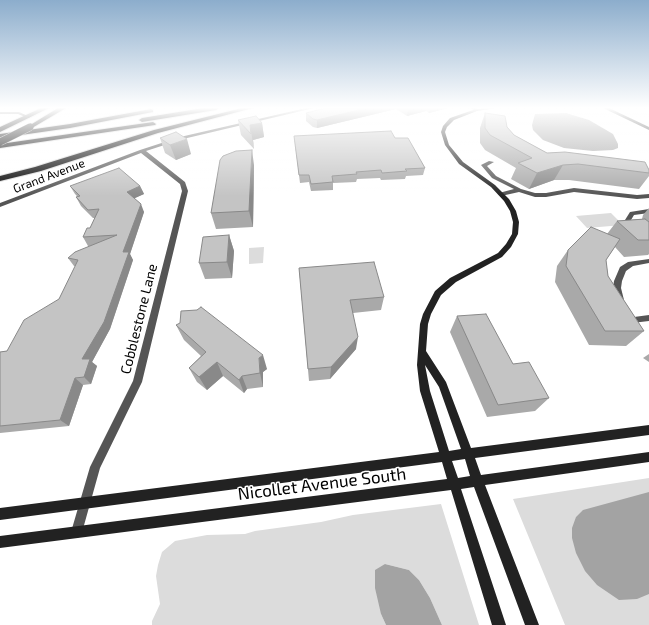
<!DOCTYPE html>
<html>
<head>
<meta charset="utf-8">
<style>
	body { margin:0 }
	canvas { display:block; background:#fff }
</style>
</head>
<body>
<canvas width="649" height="625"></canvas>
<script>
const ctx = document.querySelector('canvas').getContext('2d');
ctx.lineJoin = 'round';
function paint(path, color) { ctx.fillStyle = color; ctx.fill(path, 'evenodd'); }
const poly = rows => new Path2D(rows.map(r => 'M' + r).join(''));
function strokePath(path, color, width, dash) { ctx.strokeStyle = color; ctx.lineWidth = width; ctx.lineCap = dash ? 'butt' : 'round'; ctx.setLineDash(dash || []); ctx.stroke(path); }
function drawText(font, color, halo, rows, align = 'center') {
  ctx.font = font + ' "Exo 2",sans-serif'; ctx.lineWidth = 3; ctx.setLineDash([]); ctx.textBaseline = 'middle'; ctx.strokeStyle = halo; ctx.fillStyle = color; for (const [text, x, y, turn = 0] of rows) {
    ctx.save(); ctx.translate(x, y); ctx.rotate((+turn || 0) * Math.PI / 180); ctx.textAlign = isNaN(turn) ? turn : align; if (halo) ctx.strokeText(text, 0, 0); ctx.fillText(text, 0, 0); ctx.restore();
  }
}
const green = poly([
	[611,213,623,225,587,228,576,216],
	[264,247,263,263,249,264,249,248],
	[649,478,649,625,565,625,513,499],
	[441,504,479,625,442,625,430,598,419,580,409,570,385,564,381,614,386,625,152,625,152,621,160,604,156,576,158,565,162,552,175,541,207,535,245,534,255,531,321,522,353,515]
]);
const water = poly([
	[566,113,589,120,613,134,618,144,618,148,613,150,593,151,564,148,543,140,533,130,532,125,535,114],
	[649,492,649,594,637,599,619,600,597,585,585,571,576,553,572,538,572,528,576,517,583,510],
	[385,564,409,570,419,580,430,598,442,625,386,625,381,614,375,588,375,570]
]);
const street = poly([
	[306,108,314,108,183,139,146,151,185,182,188,191,142,382,100,468,81,536,77,538,73,536,71,532,90,467,133,381,182,191,180,184,141,153,0,207,0,203,140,150,180,137,306,108],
	[470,108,476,108,478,110,476,111,470,108],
	[489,161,494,162,487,166,496,176,521,189,535,193,546,193,574,188,637,195,649,194,649,198,637,199,574,192,546,197,535,197,519,192,501,196,498,194,499,193,514,189,492,178,481,165,489,161],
	[649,209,649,213,634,215,631,220,634,224,649,232,649,237,630,226,625,220,630,212,649,209],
	[649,259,649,263,633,266,626,271,622,281,621,288,624,300,623,302,617,302,613,288,614,281,620,267,628,262,649,259],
	[628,312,631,313,634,317,649,315,649,321,632,323,629,322,624,315,625,313,628,312]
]);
const secondary = poly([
	[496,108,477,111,454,120,447,127,445,132,449,145,463,162,495,185,509,199,516,211,519,222,518,234,511,247,502,257,456,282,441,295,431,314,428,324,426,351,446,382,471,448,649,425,649,435,475,458,481,475,649,452,649,462,485,485,539,625,525,625,474,487,461,489,506,625,492,625,451,490,0,548,0,536,447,479,442,462,0,520,0,508,439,452,420,391,417,365,420,324,423,314,435,291,450,278,498,253,506,244,512,234,513,222,510,211,504,201,491,187,459,164,445,145,441,132,443,126,450,118,476,109,496,108],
	[425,365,439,387,461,449,449,451,430,391,425,365],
	[465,459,470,476,458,478,452,461,465,459],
	[603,108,609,108,649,127,649,130,603,108],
	[0,112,19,112,30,117,28,118,18,114,0,114,0,112]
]);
const highway = poly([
	[41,108,49,108,0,132,0,127,41,108],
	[58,108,66,108,32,128,27,127,58,108],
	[203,108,219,108,216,110,142,122,139,120,142,118,203,108],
	[242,108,253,108,158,133,41,171,0,181,0,176,35,167,154,130,242,108],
	[151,109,153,110,153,112,70,128,0,138,0,134,70,124,151,109],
	[153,122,156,124,155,125,0,148,0,144,153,122]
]);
const highwayBridge = poly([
	[0,142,30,127]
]);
const wall = poly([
	[326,108,448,108,429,113,426,111,407,116,396,109,317,128,313,127,306,121,306,113],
	[485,113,507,127,514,135,547,153,649,170,649,176,639,189,569,180,554,180,529,189,511,179,516,168,485,150,480,143,480,128],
	[238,120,262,123,264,137,253,140,254,149,241,135],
	[294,136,395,138,425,168,423,175,406,176,405,179,381,180,380,178,357,179,356,182,333,183,333,190,311,191,309,182,300,183],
	[160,138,191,154,176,160,165,153],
	[254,165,253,227,216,229,211,213],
	[70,186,140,186,144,194,134,198,144,212,130,254,133,260,110,329,92,362,97,366,91,384,83,385,69,426,0,433,0,352,7,351,59,299,76,266,74,266,68,258,91,246,88,246,83,237,90,228,95,218,93,218,81,206,76,197,78,197,75,194],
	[649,208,649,254,648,255,624,257,615,247,606,260,608,276,644,331,626,346,589,345,555,282,557,266,568,250,607,234,617,221,642,219,643,215],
	[229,235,234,251,232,278,205,279,199,263],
	[299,268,384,297,381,310,353,313,356,349,330,379,309,381],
	[457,316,513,364,549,398,535,411,487,417,450,332],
	[176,325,267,369,263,372,263,387,247,389,244,393,223,376,207,390,197,382,189,368,201,356,184,340],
	[649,354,649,362,643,358]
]);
const shadedWall = poly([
	[367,108,396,108,396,109,317,128,317,120],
	[408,108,426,108,426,111,407,116],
	[430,108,448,108,429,113],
	[262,123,264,137,253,140,254,149,250,125],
	[187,139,191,154,176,160,170,145],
	[252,150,254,165,253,227,249,211],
	[563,165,554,180,529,189,537,173],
	[140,186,144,194,131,200,127,192],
	[141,204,144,212,130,254,133,260,110,329,92,362,97,366,91,384,84,377,82,359],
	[229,235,234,251,232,278,227,262],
	[358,337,356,349,330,379,331,367],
	[263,355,267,369,263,372,263,387,260,373,259,358],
	[217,362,223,376,207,390,199,377],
	[242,376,247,389,244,393,239,380],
	[75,378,83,385,69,426,60,420]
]);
const building = poly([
	[326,108,367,108,317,120,313,119,306,113,326,108],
	[485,113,505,116,507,127,514,135,547,153,565,152,645,162,649,170,649,173,578,164,563,165,537,173,518,163,532,158,490,135,485,128,485,113],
	[256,116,262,123,250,125,251,134,238,120,256,116],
	[391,131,395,138,408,138,425,168,405,169,407,171,382,173,381,170,356,172,357,174,332,176,333,182,311,184,309,175,299,175,294,136,391,131],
	[176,132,187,139,170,145,160,138,176,132],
	[252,150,249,211,211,213,220,160,223,156,236,151,252,150],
	[119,168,140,186,127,192,141,204,123,252,129,252,104,322,82,359,90,359,84,377,75,378,60,420,0,426,0,352,7,351,24,320,59,299,78,260,68,258,75,252,117,235,83,237,87,228,90,228,99,209,88,210,76,197,80,196,70,186,119,168],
	[645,219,649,222,649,240,638,240,617,221,645,219],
	[591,227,620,239,606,260,608,276,644,331,605,331,566,266,568,250,591,227],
	[229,235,227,262,199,263,203,237,229,235],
	[374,262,384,297,350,300,358,337,331,367,308,369,299,268,374,262],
	[201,307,263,355,259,358,260,373,242,376,239,380,217,362,199,377,189,368,206,352,176,325,180,323,181,311,197,310,201,307],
	[486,314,513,364,529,362,549,398,498,405,457,316,486,314]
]);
const farStreetnames = [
	["Grand Avenue",49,176,-21]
];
const streetNames = [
	["Cobblestone Lane",139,319,-76]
];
const nearStreetnames = [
	["Nicollet Avenue South",322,484,-7]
];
paint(green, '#dcdcdc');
paint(water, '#a3a3a3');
strokePath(highway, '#dbdbdb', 2);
paint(street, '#555');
paint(secondary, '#222');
paint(highway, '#000');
strokePath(highwayBridge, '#dbdbdb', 8, []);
strokePath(highwayBridge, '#000', 7);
paint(wall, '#a9a9a9');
paint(shadedWall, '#898989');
paint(building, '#c4c4c4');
strokePath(building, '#898989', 1);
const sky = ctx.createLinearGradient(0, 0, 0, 196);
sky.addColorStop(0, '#8cadcc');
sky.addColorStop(0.55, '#fff');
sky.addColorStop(1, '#ffffff00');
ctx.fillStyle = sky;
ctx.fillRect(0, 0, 649, 196);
drawText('12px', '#000', '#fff', farStreetnames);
drawText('14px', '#000', '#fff', streetNames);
drawText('17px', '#000', '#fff', nearStreetnames);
</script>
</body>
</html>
